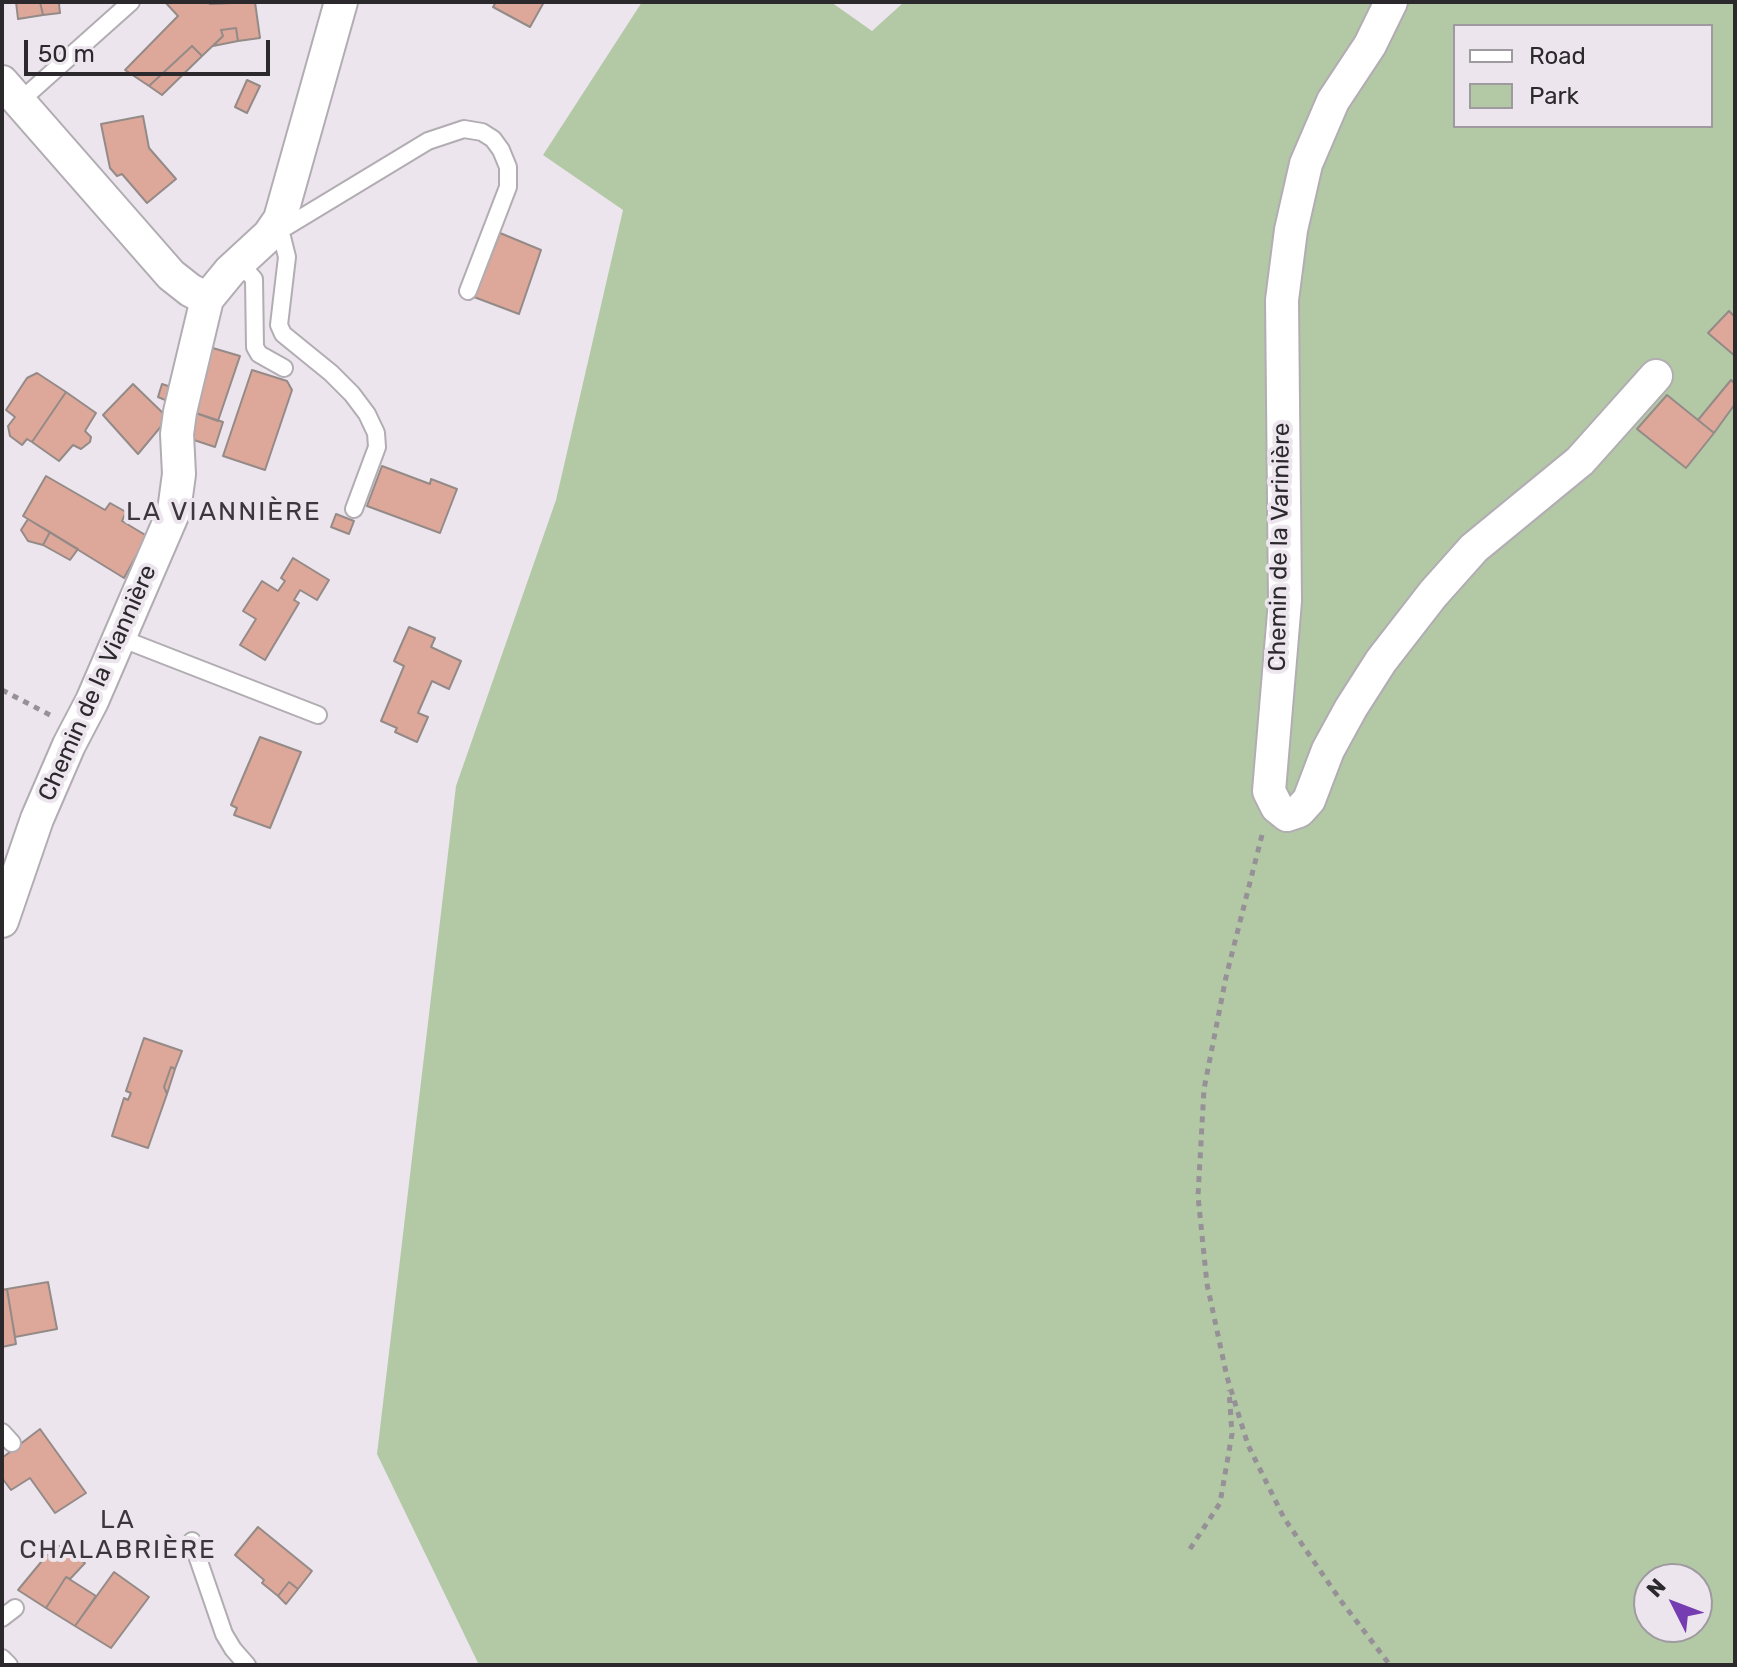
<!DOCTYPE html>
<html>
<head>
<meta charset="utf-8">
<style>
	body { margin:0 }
	#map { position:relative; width:1737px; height:1667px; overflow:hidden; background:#ece5ed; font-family:Rubik,sans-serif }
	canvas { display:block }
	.frame { position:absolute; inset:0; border:4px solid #2b292c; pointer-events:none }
	.legend { position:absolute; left:1453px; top:24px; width:260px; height:104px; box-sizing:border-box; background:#ece5ed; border:2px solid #9f9aa0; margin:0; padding:10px 14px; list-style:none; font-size:24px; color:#2b292c }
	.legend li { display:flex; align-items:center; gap:16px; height:40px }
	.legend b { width:40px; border:2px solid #9f9aa0 }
	.north { position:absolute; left:1633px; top:1563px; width:80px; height:80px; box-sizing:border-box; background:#ece5ed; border:2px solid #9f9aa0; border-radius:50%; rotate:312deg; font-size:22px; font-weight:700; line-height:32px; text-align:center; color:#2b292c }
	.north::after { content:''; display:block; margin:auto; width:28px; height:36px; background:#763cb2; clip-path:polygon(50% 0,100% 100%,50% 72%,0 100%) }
	.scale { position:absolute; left:24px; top:40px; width:246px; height:36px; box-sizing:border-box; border:4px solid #2b292c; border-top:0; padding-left:10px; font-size:24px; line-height:28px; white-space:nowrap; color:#2b292c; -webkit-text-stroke:6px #ece5ed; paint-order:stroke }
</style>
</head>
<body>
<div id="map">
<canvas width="1737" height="1667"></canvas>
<div class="frame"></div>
<ul class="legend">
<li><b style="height:10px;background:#fff"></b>Road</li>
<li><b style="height:22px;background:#b3c9a6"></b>Park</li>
</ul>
<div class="north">N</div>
<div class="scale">50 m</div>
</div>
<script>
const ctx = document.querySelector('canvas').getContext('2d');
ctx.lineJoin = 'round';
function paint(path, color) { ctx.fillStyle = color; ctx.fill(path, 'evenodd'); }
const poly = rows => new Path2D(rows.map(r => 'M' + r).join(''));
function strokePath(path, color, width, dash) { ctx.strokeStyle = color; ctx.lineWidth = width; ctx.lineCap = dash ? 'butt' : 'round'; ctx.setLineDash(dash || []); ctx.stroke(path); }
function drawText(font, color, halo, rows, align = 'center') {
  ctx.font = font + ' Rubik,sans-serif'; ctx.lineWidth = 8; ctx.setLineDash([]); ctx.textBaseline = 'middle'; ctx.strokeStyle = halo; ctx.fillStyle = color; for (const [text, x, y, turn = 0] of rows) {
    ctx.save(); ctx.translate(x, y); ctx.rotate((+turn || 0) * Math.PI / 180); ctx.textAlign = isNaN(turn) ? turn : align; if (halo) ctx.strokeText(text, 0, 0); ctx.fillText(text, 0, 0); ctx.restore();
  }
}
const green = poly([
	[642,2,831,2,872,31,904,2,1735,2,1735,1665,479,1665,377,1454,456,786,556,500,623,210,543,155],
	[1455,26,1711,26,1711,126,1455,126],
	[1649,1579,1697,1579,1697,1627,1649,1627]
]);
const building = poly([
	[16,2,40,2,43,15,18,19,16,2],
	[40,2,62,2,59,4,60,13,43,15,40,2],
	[165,2,208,2,210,4,255,2,260,38,238,41,236,28,221,30,223,36,202,56,192,46,149,86,125,70,178,16,165,2],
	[496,2,544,2,530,27,493,7,496,2],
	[236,28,238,41,213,46,223,36,221,30,236,28],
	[192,46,202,56,162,95,149,86,192,46],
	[247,80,260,86,247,113,235,107,247,80],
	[143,116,149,148,176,179,147,203,122,174,117,176,110,168,101,124,143,116],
	[500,233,541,250,519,314,474,297,500,233],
	[1729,311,1735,317,1735,356,1708,333,1729,311],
	[206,346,240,356,218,421,193,412,206,346],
	[252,370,287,381,292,390,265,470,223,456,252,370],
	[37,373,66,392,32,442,27,439,22,445,10,436,8,426,15,417,6,410,27,378,37,373],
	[1731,380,1735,384,1735,404,1714,433,1698,420,1731,380],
	[133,384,168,418,138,454,103,415,133,384],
	[162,384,171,387,170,402,158,397,162,384],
	[66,392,96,413,85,431,91,437,90,442,81,449,73,445,59,461,32,442,66,392],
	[1667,395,1714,433,1686,468,1637,429,1667,395],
	[193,412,223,422,215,447,185,437,193,412],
	[382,466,430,484,431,479,457,489,440,533,367,506,382,466],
	[46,476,105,510,110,503,126,512,122,521,147,536,124,578,23,516,46,476],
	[336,514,354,521,349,534,331,527,336,514],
	[28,519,50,532,43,545,28,541,21,530,28,519],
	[50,532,78,549,70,560,43,545,50,532],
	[293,558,329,580,317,600,300,590,294,600,299,603,265,660,240,645,256,619,243,611,262,581,278,591,285,581,281,578,293,558],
	[409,627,435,638,431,647,461,661,449,689,432,681,418,713,428,717,417,742,395,732,397,728,381,721,404,666,394,661,409,627],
	[260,737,301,752,270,828,234,815,237,808,231,805,260,737],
	[144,1038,182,1051,175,1069,171,1067,164,1087,167,1094,148,1148,112,1136,124,1098,128,1100,131,1093,126,1091,144,1038],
	[171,1067,175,1069,167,1094,164,1087,171,1067],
	[48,1282,57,1329,15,1337,7,1289,48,1282],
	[7,1289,16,1344,2,1347,2,1290,7,1289],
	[40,1429,86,1493,55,1513,30,1478,11,1490,2,1478,2,1458,40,1429],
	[258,1527,312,1571,298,1589,289,1582,278,1596,262,1583,264,1580,235,1555,258,1527],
	[56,1544,85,1563,70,1579,66,1577,46,1608,18,1590,56,1544],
	[114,1572,149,1597,111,1648,75,1626,114,1572],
	[66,1577,96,1596,75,1626,46,1608,66,1577],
	[289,1582,298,1589,286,1604,278,1596,289,1582]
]);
const path = poly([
	[2,690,52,716],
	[1262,835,1226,977,1204,1089,1198,1196,1207,1284,1227,1377,1248,1445,1284,1518,1341,1601,1390,1665],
	[1190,1549,1220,1503,1232,1434,1229,1390]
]);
const service = poly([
	[19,102,131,2],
	[279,229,286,227,428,141,464,129,482,132,493,139,501,150,508,167,508,187,468,291],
	[280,229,287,257,279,325,283,334,331,373,352,394,367,414,376,433,377,447,354,509],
	[239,262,254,279,255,347,259,354,284,368],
	[120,638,318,715],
	[2,1432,12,1443],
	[192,1541,224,1634,233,1649,247,1665],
	[2,1618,15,1608],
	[2,1658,9,1665]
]);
const minor = poly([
	[1391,2,1370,45,1333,101,1306,164,1291,230,1282,300,1285,601,1269,791,1277,807,1287,815,1299,811,1309,800,1328,750,1351,708,1381,661,1433,594,1474,548,1580,461,1656,376],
	[2,82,171,275,190,290,207,299],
	[2,921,37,819,69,745,92,701,174,511,179,474,177,434,180,412,207,299,230,271,269,235,280,219,341,2]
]);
const streetNames = [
	["Chemin de la Varinière",1280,547,-89],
	["Chemin de la Viannière",98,683,-66]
];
const neighbourhoodNames = [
	["LA VIANNIÈRE",224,512],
	["LA",118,1520],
	["CHALABRIÈRE",118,1550]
];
paint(green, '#b3c9a6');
paint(building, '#dda89a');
strokePath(building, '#948a87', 2);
strokePath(service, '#b2acb3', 20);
strokePath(minor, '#b2acb3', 36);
strokePath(path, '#969197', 5, [6, 6]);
strokePath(service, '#fff', 16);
strokePath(minor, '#fff', 32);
drawText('24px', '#2b292c', '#ece5ed', streetNames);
ctx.letterSpacing = '2px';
drawText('26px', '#3d373d', '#ece5ed', neighbourhoodNames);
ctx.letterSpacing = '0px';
</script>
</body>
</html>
